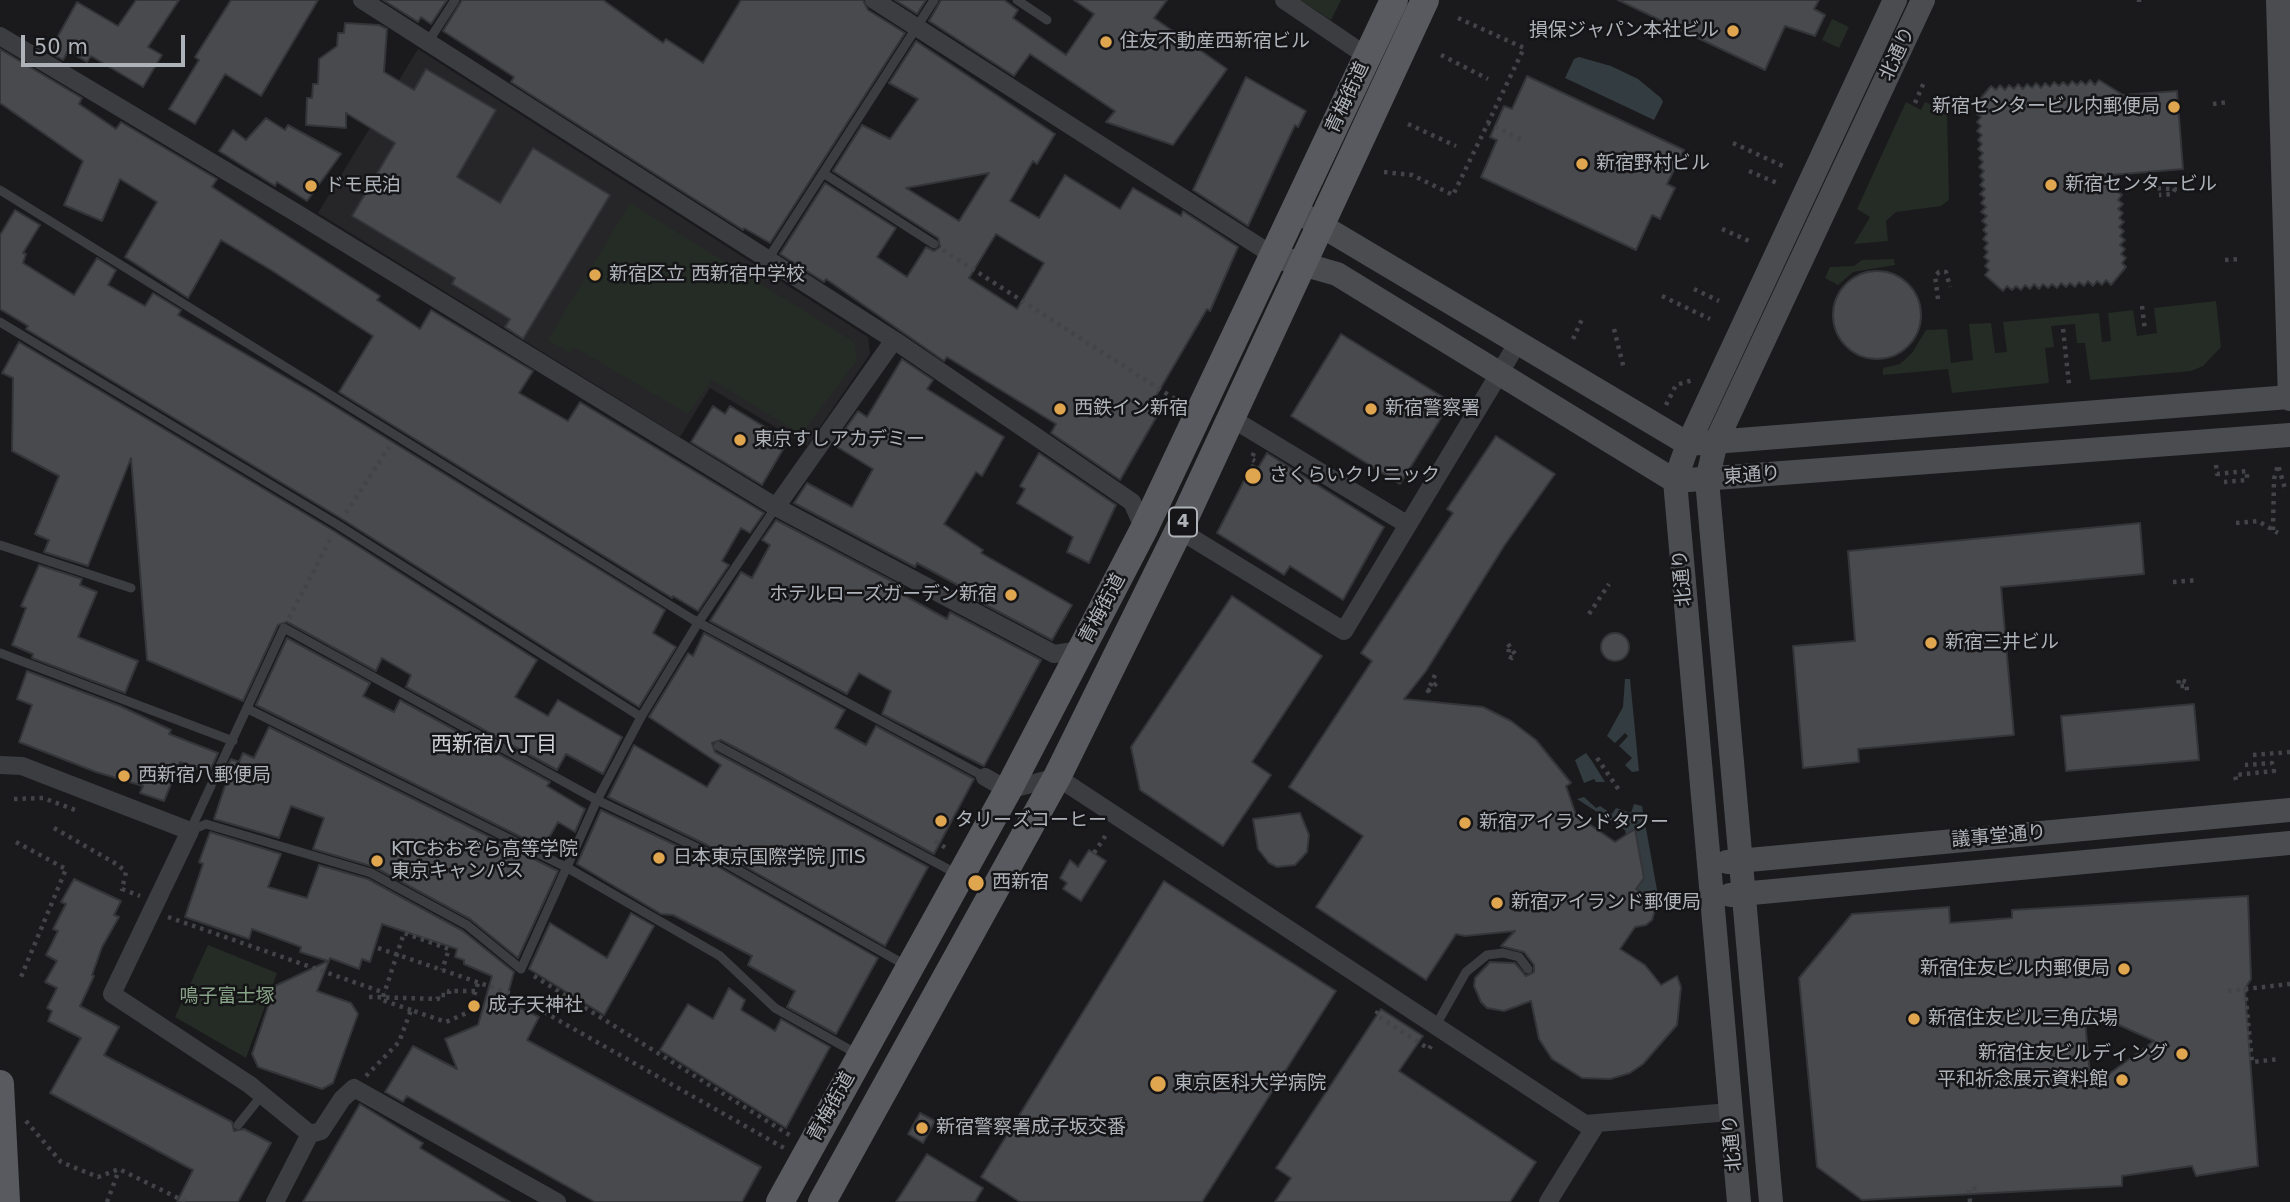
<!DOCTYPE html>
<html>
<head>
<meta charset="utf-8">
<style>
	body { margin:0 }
	#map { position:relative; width:2290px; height:1202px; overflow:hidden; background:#1a1a1c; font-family:"DejaVu Sans",sans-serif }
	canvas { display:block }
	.scale { position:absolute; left:21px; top:35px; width:164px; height:32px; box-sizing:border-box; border:4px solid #aeb3ba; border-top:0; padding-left:9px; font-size:21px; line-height:24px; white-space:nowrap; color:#aeb3ba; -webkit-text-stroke:5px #151517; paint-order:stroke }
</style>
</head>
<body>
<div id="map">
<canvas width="2290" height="1202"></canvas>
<div class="scale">50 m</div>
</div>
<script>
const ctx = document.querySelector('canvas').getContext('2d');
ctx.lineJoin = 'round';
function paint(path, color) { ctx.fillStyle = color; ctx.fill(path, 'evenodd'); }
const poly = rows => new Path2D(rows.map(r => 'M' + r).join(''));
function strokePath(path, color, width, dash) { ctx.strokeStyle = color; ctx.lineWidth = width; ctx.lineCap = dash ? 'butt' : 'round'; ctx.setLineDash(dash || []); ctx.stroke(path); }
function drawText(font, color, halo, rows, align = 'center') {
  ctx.font = font + ' "DejaVu Sans","Noto Sans JP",sans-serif'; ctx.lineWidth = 5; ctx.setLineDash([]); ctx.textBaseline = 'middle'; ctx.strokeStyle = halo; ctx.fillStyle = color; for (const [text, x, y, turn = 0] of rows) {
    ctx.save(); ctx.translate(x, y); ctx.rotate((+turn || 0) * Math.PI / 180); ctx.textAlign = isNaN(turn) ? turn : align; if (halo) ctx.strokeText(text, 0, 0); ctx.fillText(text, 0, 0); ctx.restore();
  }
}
const built = poly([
	[418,49,868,337,870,354,807,446,710,388,680,437,318,213]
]);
const green = poly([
	[1300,0,1341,0,1331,20],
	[1832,19,1849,27,1839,48,1822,40],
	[1906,102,1921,110,1925,102,1947,112,1949,200,1941,206,1896,212,1886,221,1888,241,1854,244,1870,217,1857,209],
	[630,203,854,342,857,360,801,434,712,380,688,414,574,347,570,353,548,340],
	[1894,259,1895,265,1853,272,1838,285,1825,278,1830,267,1854,266,1862,260],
	[2216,301,2221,347,2203,366,2191,371,2090,380,2085,343,2077,343,2075,324,2051,326,2054,347,2045,348,2049,383,1952,393,1948,369,1883,375,1883,368,1900,364,1912,353,1926,330,1947,329,1951,363,1973,360,1969,324,1991,323,1995,353,2007,352,2003,322,2099,313,2102,342,2111,341,2108,313,2133,310,2137,336,2157,333,2154,308],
	[208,945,277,973,246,1058,175,1017]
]);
const water = poly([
	[1579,57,1611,66,1638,79,1661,98,1663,102,1654,120,1565,78,1574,59],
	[1625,679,1630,679,1639,771,1632,772,1625,765,1632,758,1619,746,1628,736,1625,733,1615,743,1607,736,1623,707],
	[1586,753,1592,761,1605,782,1596,782,1594,779,1584,783,1575,760],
	[1584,797,1596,808,1600,806,1612,814,1616,808,1631,813,1634,804,1642,806,1659,901,1645,895,1629,896,1631,857,1625,830,1577,799]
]);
const building = poly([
	[136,0,179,0,148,47,162,55,143,87,91,56,87,62,68,51,63,60,49,52,77,2,118,26,136,0],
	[231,0,318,0,261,96,225,74,195,124,169,109,199,60,195,57,231,0],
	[383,0,447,0,431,24,421,17,418,22,383,0],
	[462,0,603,0,663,43,666,39,703,63,741,0,863,0,868,10,905,33,770,243,744,228,743,230,511,82,514,77,443,31,462,0],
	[895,0,926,0,917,14,895,0],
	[941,0,1004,0,1018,10,1013,18,1066,55,1094,14,1074,0,1167,0,1154,18,1227,69,1173,145,1106,122,1115,111,1030,54,1014,76,929,21,941,0],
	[1618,0,1819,0,1814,9,1825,15,1815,36,1785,26,1765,70,1618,0],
	[345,23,379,25,387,29,384,72,414,90,426,69,496,110,457,177,500,203,533,148,610,195,523,339,505,327,510,319,452,284,455,278,352,216,395,143,346,113,346,128,306,125,307,98,312,98,313,84,318,84,319,59,337,46,338,33,344,33,345,23],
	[916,41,1055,134,1037,164,1033,161,1010,201,1039,218,1065,175,1120,209,1133,188,1181,216,1183,211,1238,247,1210,311,1207,309,1156,396,1165,402,1120,480,1051,433,1056,424,947,357,944,361,826,279,824,282,780,254,825,183,896,228,877,257,907,277,926,247,934,251,940,247,938,238,833,171,862,125,890,139,918,99,889,83,916,41],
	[989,173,959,221,906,188,989,173],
	[996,234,1044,263,1017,309,969,278,996,234],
	[0,49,82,98,79,104,116,129,121,122,217,179,212,187,380,296,377,300,420,329,431,310,533,371,519,393,568,421,580,402,764,513,750,533,741,528,722,561,729,565,698,611,673,596,672,598,339,392,373,336,271,270,221,240,188,298,125,257,157,202,120,179,102,221,64,205,83,161,0,103,0,49],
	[1527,76,1684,150,1667,184,1675,188,1660,219,1652,215,1636,250,1481,177,1497,140,1490,137,1504,106,1512,109,1527,76],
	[1246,77,1306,111,1298,127,1295,125,1248,226,1193,190,1246,77],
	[2090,80,2095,85,2099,80,2123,95,2177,91,2183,169,2099,176,2122,195,2118,200,2123,204,2118,209,2123,213,2119,218,2124,222,2119,227,2124,231,2120,236,2125,240,2120,245,2125,249,2121,254,2126,258,2122,263,2126,267,2111,285,2106,280,2102,285,2097,281,2093,286,2088,281,2084,286,2079,282,2075,287,2070,283,2066,287,2061,283,2057,288,2052,284,2048,288,2043,284,2039,289,2034,284,2030,289,2025,285,2021,290,2016,286,2012,290,2007,286,2003,291,1985,275,1989,270,1985,266,1989,261,1984,257,1988,252,1984,248,1988,243,1983,239,1987,234,1983,230,1987,225,1982,221,1987,216,1981,212,1986,207,1981,203,1985,198,1980,194,1985,189,1980,185,1984,180,1980,176,1984,171,1979,167,1983,162,1979,158,1983,153,1978,149,1982,144,1978,140,1982,135,1977,131,1981,126,1977,122,1981,117,1976,113,1980,108,1976,104,1991,86,1996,90,2000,85,2005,90,2009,85,2014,89,2018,84,2023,89,2027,84,2032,88,2036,83,2041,88,2045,83,2050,87,2054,82,2059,86,2063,82,2068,86,2072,81,2077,85,2081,81,2086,85,2090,80],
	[266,118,285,130,288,125,341,154,307,201,277,182,275,186,219,151,233,130,246,140,266,118],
	[15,210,40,225,23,253,26,254,23,263,74,295,97,258,116,270,108,285,145,306,153,293,181,310,178,315,313,393,665,610,653,633,676,647,639,707,342,519,26,329,28,326,0,309,0,235,15,210],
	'1833 315a44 44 0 1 1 88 0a44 44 0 1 1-88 0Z',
	[1341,334,1451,402,1400,484,1291,416,1341,334],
	[19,342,334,531,537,660,515,697,548,716,558,700,622,737,603,774,566,754,557,770,406,687,411,675,382,658,376,671,287,622,278,625,243,701,147,660,131,458,88,566,44,552,49,540,35,534,59,476,12,451,13,378,2,373,19,342],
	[902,359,933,380,927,389,1004,437,982,476,976,472,944,524,983,550,981,553,1072,605,1052,640,961,592,963,588,917,563,915,567,794,503,807,483,852,507,873,469,834,445,858,411,867,417,902,359],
	[713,406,725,414,730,406,788,441,762,485,691,442,713,406],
	[1496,436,1555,474,1504,546,1426,671,1404,699,1483,707,1511,721,1536,740,1571,783,1566,786,1576,815,1615,842,1635,829,1644,878,1636,889,1653,901,1655,910,1652,920,1646,925,1635,927,1620,949,1645,965,1661,985,1677,976,1681,987,1677,1025,1643,1064,1630,1073,1610,1079,1582,1078,1552,1059,1539,1039,1531,1001,1504,1011,1487,1008,1481,1002,1474,986,1475,978,1490,962,1515,963,1526,976,1534,972,1534,965,1524,952,1501,946,1515,931,1465,936,1456,934,1426,980,1316,907,1363,836,1289,787,1372,661,1361,653,1453,513,1447,509,1496,436],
	[1039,453,1116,505,1089,563,1067,552,1073,537,1017,503,1025,489,1020,486,1039,453],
	[1267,453,1384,527,1343,600,1290,566,1284,575,1217,533,1252,465,1258,468,1267,453],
	[776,520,903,587,900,593,947,619,950,612,1041,660,984,766,882,714,891,691,859,673,847,694,710,621,741,572,752,578,770,545,762,540,776,520],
	[2140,523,2144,574,2001,587,2014,735,1858,749,1859,762,1803,768,1793,646,1855,641,1848,551,2140,523],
	[39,565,82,579,80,585,97,592,78,637,138,661,125,693,32,658,33,654,12,645,26,608,21,606,39,565],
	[1232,596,1322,656,1252,762,1271,775,1223,846,1140,790,1131,747,1232,596],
	'1601 647a14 14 0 1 1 28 0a14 14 0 1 1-28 0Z',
	[704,633,845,710,835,728,866,745,876,726,974,779,934,854,721,740,712,743,715,752,928,867,885,946,707,845,608,797,634,745,707,787,721,765,649,717,688,653,693,656,704,633],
	[287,638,370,683,363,696,394,712,400,700,550,782,547,786,585,809,575,832,558,822,543,848,256,705,287,638],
	[27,671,120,706,171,730,169,734,218,753,209,773,180,762,164,801,140,793,143,786,96,772,19,742,32,705,17,699,27,671],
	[2194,704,2199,760,2066,771,2061,716,2194,704],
	[269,727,558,871,518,958,470,919,374,867,313,849,324,818,291,806,279,838,214,819,227,780,222,778,231,759,239,762,243,753,254,758,269,727],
	[601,810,701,857,878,958,836,1034,787,1007,795,991,748,965,752,956,673,915,661,914,577,864,601,810],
	[1300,813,1309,835,1307,852,1295,865,1277,867,1269,863,1258,849,1253,819,1300,813],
	[210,832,281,854,268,887,307,898,319,865,368,879,463,931,514,972,506,1001,539,1017,527,1040,761,1167,742,1202,595,1202,407,1096,403,1102,385,1092,413,1046,457,1069,445,1039,478,1025,492,976,464,964,464,960,455,957,457,949,382,924,370,962,362,959,359,969,330,958,317,991,351,1003,358,1014,333,1083,322,1089,258,1067,252,1054,275,986,328,961,300,952,301,947,252,929,249,939,185,917,203,864,199,862,210,832],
	[1089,850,1106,861,1081,901,1063,889,1067,883,1060,878,1070,860,1078,867,1089,850],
	[74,879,121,901,114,915,119,917,102,947,92,975,94,976,80,1006,119,1027,104,1055,232,1122,234,1131,244,1129,271,1143,238,1202,177,1202,193,1170,50,1093,81,1038,48,1021,52,1011,47,1008,57,988,45,982,57,961,46,955,58,931,53,929,66,904,61,902,74,879],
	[1164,881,1336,991,1202,1202,1020,1202,981,1177,1164,881],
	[2248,896,2251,979,2245,989,2258,1166,2196,1176,2192,1166,2122,1176,2122,1186,1862,1200,1817,1167,1799,978,1852,914,1949,907,1950,923,2012,918,2012,910,2248,896],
	[2084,1009,2154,1041,2091,1087,2084,1009],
	[631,913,654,926,604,1015,529,969,550,923,607,958,631,913],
	[729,988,745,1000,741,1010,775,1031,781,1019,830,1047,786,1128,660,1050,688,1004,713,1019,729,988],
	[1381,1009,1423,1036,1399,1071,1536,1162,1510,1202,1275,1202,1291,1178,1276,1168,1381,1009],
	[360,1104,423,1143,420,1148,510,1202,303,1202,360,1104],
	[920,1113,935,1121,923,1143,908,1134,920,1113],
	[927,1154,983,1188,975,1202,896,1202,927,1154]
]);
const path = poly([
	[2139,0,2139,2],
	[1458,18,1524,48,1488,123],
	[1441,55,1488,79],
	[1915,103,1925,80],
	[2213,104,2228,102],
	[1408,124,1456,146],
	[1733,143,1785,167],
	[1749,171,1777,183],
	[1384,172,1412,175,1453,195,1488,123,1524,141],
	[2149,188,2175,189,2172,194,2159,195],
	[1722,229,1749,241],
	[943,250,1178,401],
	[2225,260,2239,259],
	[1694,289,1719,301],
	[1662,296,1710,319],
	[1938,299,1935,276,1939,272,1946,272,1950,287],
	[2142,306,2145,331],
	[1614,329,1624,369],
	[2063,329,2069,384],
	[1573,339,1582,319],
	[1666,405,1676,385,1693,380],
	[1254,453,1251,459,1255,461],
	[2216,465,2217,474,2247,471,2247,480,2224,482],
	[346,513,389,447],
	[2236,523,2258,521,2278,533],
	[2273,530,2274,479,2278,465,2286,492],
	[2173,582,2198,580],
	[1589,614,1609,584],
	[289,618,332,536],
	[1508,644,1515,654,1512,658,1508,656,1509,649],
	[1435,675,1428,691,1439,681],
	[2184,686,2178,686,2179,679,2186,682,2187,691],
	[2253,755,2290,752],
	[1597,758,1619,790],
	[2236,780,2235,775,2274,771,2272,763,2245,765],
	[14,799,43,798,78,811],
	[54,828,118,865,126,872,122,889,140,896],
	[935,841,946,848],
	[16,842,66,869,21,977],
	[1094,853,1108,832],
	[168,917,385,993],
	[378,948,512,994,784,1148],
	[534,976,791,1136],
	[2245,989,2252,1062,2280,1059],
	[2228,991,2290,984],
	[369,997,438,999,438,995,449,995,449,991,475,991],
	[411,1010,382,1000,404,933,449,949,442,970],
	[1378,1011,1376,1015,1429,1049,1431,1046],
	[366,1076,399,1042,411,1010,446,1022,469,1012,478,983],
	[26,1121,61,1162,98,1177,119,1169,186,1202],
	[107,1202,119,1170],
	[1970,1202,1969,1189,1981,1188]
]);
const lane = poly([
	[1017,0,1047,20],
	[428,42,455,0],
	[823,173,934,244],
	[0,190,692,619,985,777],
	[768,259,934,0],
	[0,322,338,525,641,717],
	[0,545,131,588],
	[0,653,233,741],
	[248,709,566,867,720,956,775,1008,859,1055],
	[718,746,959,875],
	[190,831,284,628,597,800,704,851,907,966],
	[190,831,206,824,371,873,467,925,521,969,597,800,641,717,698,623,776,507],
	[1436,1025,1466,972,1487,955,1503,953,1519,957,1528,969],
	[238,1125,262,1095]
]);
const street = poly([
	[362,0,894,340,1132,502,1144,529],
	[874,0,1274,256],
	[1284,0,1368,57],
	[0,36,293,211,776,507,1054,654,1081,650],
	[1231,418,1408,525],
	[776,507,894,340],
	[1179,530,1344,631,1517,344],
	[0,765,22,766,190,831,112,994,250,1085,310,1134],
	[985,777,1008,790,1057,777,1585,1124,1730,1112],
	[275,1202,310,1134,321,1131,342,1099,354,1088,557,1202],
	[1548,1202,1597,1123]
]);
const secondary = poly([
	[2278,0,2290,399],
	[1295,210,1688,444,2290,397],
	[1274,256,1337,274,1675,481,2290,435],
	[1727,862,2290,810],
	[1730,895,2290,843],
	[1739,1202,1675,481,1688,444,1895,0],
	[1771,1202,1707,480,1716,442,1923,0]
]);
const primary = poly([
	[0,1084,6,1202],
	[780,1202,1008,790,1144,529,1394,0],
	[822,1202,1057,777,1179,530,1425,0]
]);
const markers = [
	[1733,31,7,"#dfa54f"],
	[1106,42,7,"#dfa54f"],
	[2174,107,7,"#dfa54f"],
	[1582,164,7,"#dfa54f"],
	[2051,185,7,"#dfa54f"],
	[311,186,7,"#dfa54f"],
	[595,275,7,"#dfa54f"],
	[1060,409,7,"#dfa54f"],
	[1371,409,7,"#dfa54f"],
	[740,440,7,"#dfa54f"],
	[1253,476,9,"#dfa54f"],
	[1011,595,7,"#dfa54f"],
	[1931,643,7,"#dfa54f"],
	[124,776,7,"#dfa54f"],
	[941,821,7,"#dfa54f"],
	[1465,823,7,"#dfa54f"],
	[659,858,7,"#dfa54f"],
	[377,861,7,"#dfa54f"],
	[976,883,9,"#dfa54f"],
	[1497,903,7,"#dfa54f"],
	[2124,969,7,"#dfa54f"],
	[474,1006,7,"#dfa54f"],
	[1914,1019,7,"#dfa54f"],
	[2182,1054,7,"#dfa54f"],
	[2122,1080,7,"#dfa54f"],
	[1158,1084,9,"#dfa54f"],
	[922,1128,7,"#dfa54f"]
];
const shields = [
	[1183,522,28]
];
const shieldNames = [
	["4",1183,522]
];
const poiNames = [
	["損保ジャパン本社ビル",1719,31,"right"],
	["住友不動産西新宿ビル",1120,42],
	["新宿センタービル内郵便局",2160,107,"right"],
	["新宿野村ビル",1596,164],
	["新宿センタービル",2065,185],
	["ドモ民泊",325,186],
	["新宿区立 西新宿中学校",609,275],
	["西鉄イン新宿",1074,409],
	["新宿警察署",1385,409],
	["東京すしアカデミー",754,440],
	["さくらいクリニック",1269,476],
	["ホテルローズガーデン新宿",997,595,"right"],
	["新宿三井ビル",1945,643],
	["西新宿八郵便局",138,776],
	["タリーズコーヒー",955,821],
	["新宿アイランドタワー",1479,823],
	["KTCおおぞら高等学院",391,850],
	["東京キャンパス",391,872],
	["日本東京国際学院 JTIS",673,858],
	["西新宿",992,883],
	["新宿アイランド郵便局",1511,903],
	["新宿住友ビル内郵便局",2110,969,"right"],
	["成子天神社",488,1006],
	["新宿住友ビル三角広場",1928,1019],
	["新宿住友ビルディング",2168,1054,"right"],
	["平和祈念展示資料館",2108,1080,"right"],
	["東京医科大学病院",1174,1084],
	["新宿警察署成子坂交番",936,1128]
];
const streetNames = [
	["北通り",1898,54,-65],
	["青梅街道",1348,98,-65],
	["東通り",1752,476,-4],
	["北通り",1683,578,-95],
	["青梅街道",1103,609,-62],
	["議事堂通り",1999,837,-5],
	["青梅街道",832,1107,-61],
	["北通り",1733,1143,-95]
];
const parkNames = [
	["鳴子富士塚",227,997]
];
const neighbourhoodNames = [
	["西新宿八丁目",494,746]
];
paint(built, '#262629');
paint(green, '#242c25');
paint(water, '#333c41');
paint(building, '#494a4e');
strokePath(building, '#343538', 2);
strokePath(path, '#424447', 4.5, [3.5, 5]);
strokePath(lane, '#3c3d41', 9);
strokePath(street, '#3c3d41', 18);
strokePath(secondary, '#4a4c50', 24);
strokePath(primary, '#585a5f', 28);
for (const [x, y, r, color] of markers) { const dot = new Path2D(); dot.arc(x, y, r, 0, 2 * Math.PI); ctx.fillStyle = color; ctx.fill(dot); strokePath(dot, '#151517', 2.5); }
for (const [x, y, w] of shields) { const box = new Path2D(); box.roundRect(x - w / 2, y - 14.5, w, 29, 5); ctx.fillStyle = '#151517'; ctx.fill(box); strokePath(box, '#aeb3ba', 2); }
drawText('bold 18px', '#aeb3ba', null, shieldNames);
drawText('19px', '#aeb3ba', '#151517', poiNames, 'left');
drawText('19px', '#aeb3ba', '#151517', streetNames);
drawText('19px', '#88a387', '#151517', parkNames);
drawText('21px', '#cfd1d6', '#151517', neighbourhoodNames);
</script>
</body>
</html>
